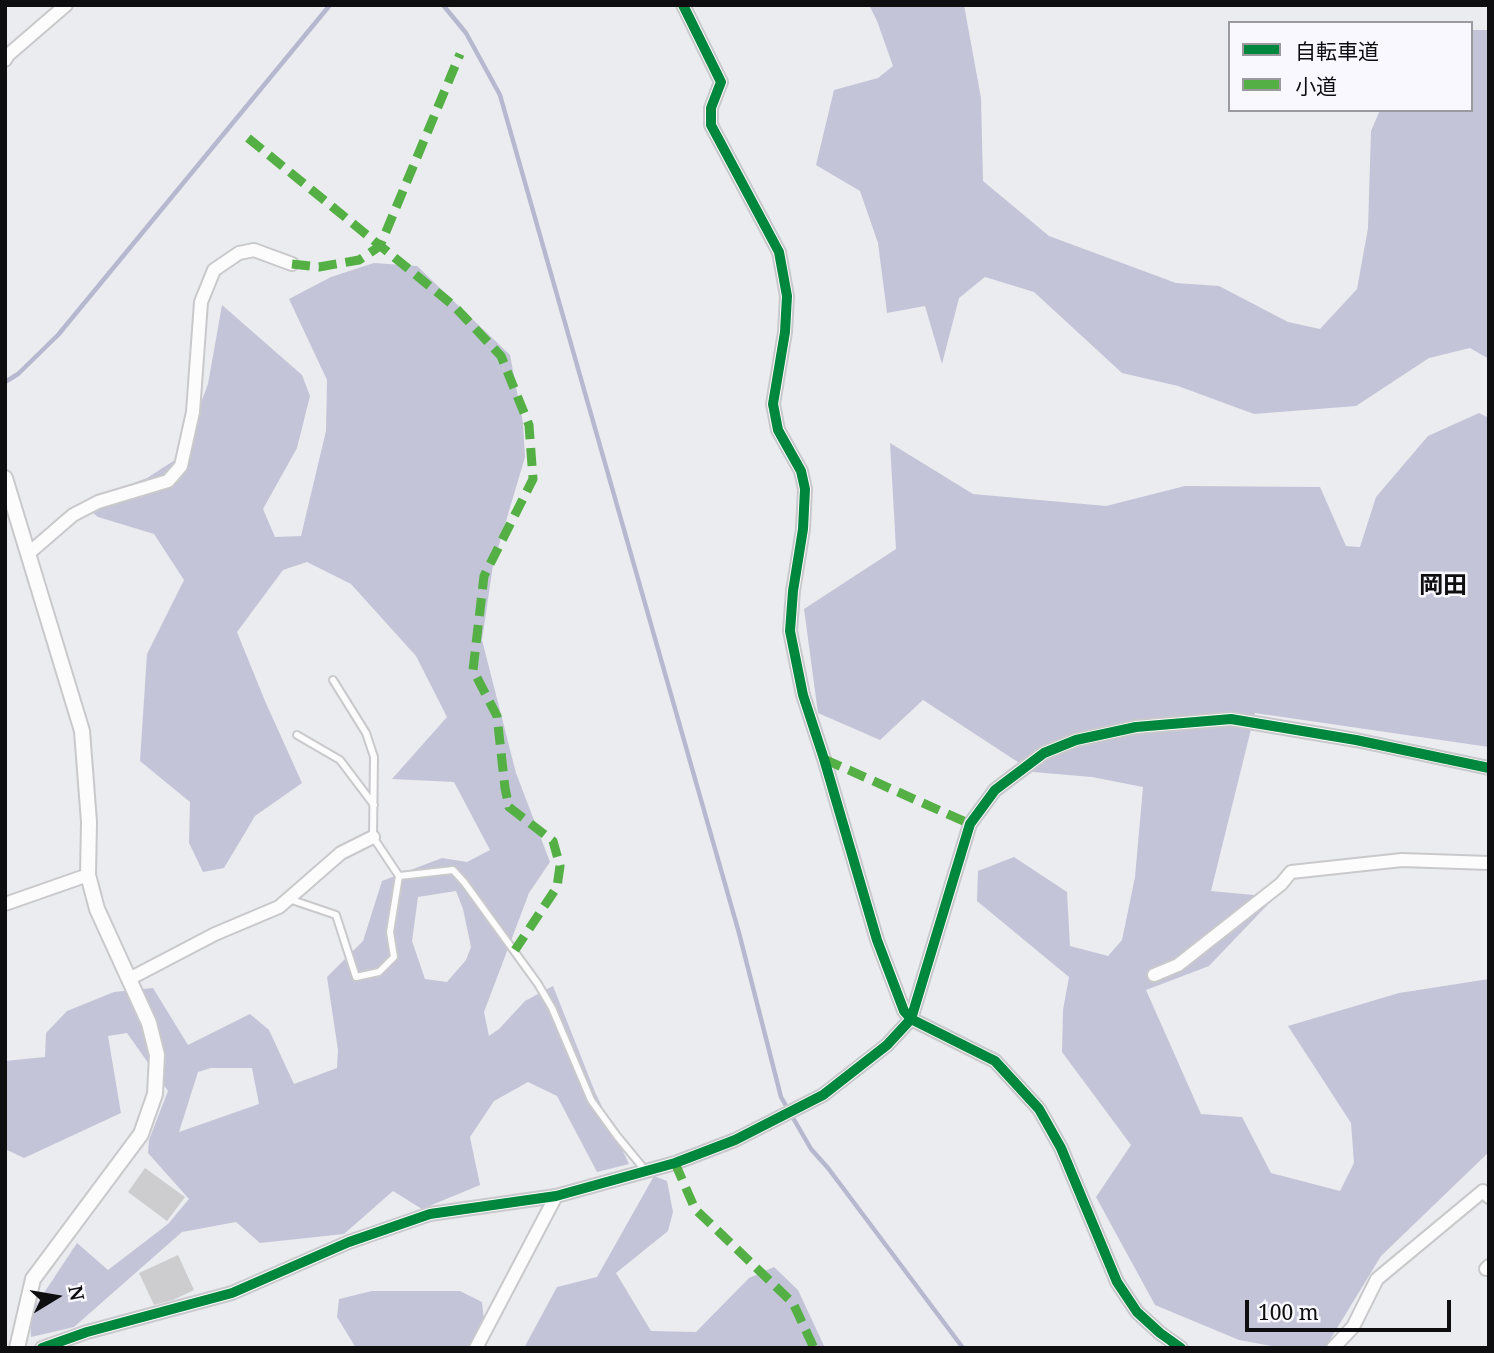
<!DOCTYPE html>
<html>
<head>
<meta charset="utf-8">
<style>
	body { margin:0 }
	#map { position:relative; width:1494px; height:1353px; overflow:hidden; background:#ebecf0; font-family:"Noto Serif","Noto Sans JP",serif }
	canvas { display:block }
	.frame { position:absolute; inset:0; border:7px solid #0e0e10; pointer-events:none }
	.legend { position:absolute; left:1228px; top:21px; width:245px; height:91px; box-sizing:border-box; background:#f8f8fe; border:2px solid #9a9a9f; margin:0; padding:9px 12px; list-style:none; font-size:21px; color:#0e0e10 }
	.legend li { display:flex; align-items:center; gap:14px; height:35px }
	.legend b { width:35px; border:2px solid #9a9a9f }
	.north { position:absolute; left:21px; top:1262px; width:70px; height:70px; -webkit-text-stroke:5px #f8f8fe; paint-order:stroke; rotate:79deg; font-size:19px; font-weight:700; line-height:28px; text-align:center; color:#0e0e10 }
	.north::after { content:''; display:block; margin:auto; width:24px; height:32px; background:#0e0e10; clip-path:polygon(50% 0,100% 100%,50% 72%,0 100%) }
	.scale { position:absolute; left:1245px; top:1300px; width:206px; height:32px; box-sizing:border-box; border:4px solid #0e0e10; border-top:0; padding-left:9px; font-size:21px; line-height:24px; white-space:nowrap; color:#0e0e10; -webkit-text-stroke:5px #f8f8fe; paint-order:stroke }
</style>
</head>
<body>
<div id="map">
<canvas width="1494" height="1353"></canvas>
<div class="frame"></div>
<ul class="legend">
<li><b style="height:9px;background:#00873e"></b>自転車道</li>
<li><b style="height:9px;background:#54b044"></b>小道</li>
</ul>
<div class="north">N</div>
<div class="scale">100 m</div>
</div>
<script>
const ctx = document.querySelector('canvas').getContext('2d');
ctx.lineJoin = 'round';
function paint(path, color) { ctx.fillStyle = color; ctx.fill(path, 'evenodd'); }
const poly = rows => new Path2D(rows.map(r => 'M' + r).join(''));
function strokePath(path, color, width, dash) { ctx.strokeStyle = color; ctx.lineWidth = width; ctx.lineCap = dash ? 'butt' : 'round'; ctx.setLineDash(dash || []); ctx.stroke(path); }
function drawText(font, color, halo, rows, align = 'center') {
  ctx.font = font + ' "Noto Serif","Noto Sans JP",serif'; ctx.lineWidth = 5; ctx.setLineDash([]); ctx.textBaseline = 'middle'; ctx.strokeStyle = halo; ctx.fillStyle = color; for (const [text, x, y, turn = 0] of rows) {
    ctx.save(); ctx.translate(x, y); ctx.rotate((+turn || 0) * Math.PI / 180); ctx.textAlign = isNaN(turn) ? turn : align; if (halo) ctx.strokeText(text, 0, 0); ctx.fillText(text, 0, 0); ctx.restore();
  }
}
const forest = poly([
	[869,5,964,5,981,98,983,181,1049,236,1176,283,1219,286,1288,322,1320,329,1357,289,1368,228,1371,131,1380,110,1471,110,1471,30,1489,30,1489,359,1470,348,1429,358,1356,406,1254,414,1178,386,1122,373,1034,292,985,277,959,298,942,364,925,306,887,313,878,243,860,191,816,165,834,90,878,78,893,66,877,21],
	[374,263,417,266,510,355,523,423,525,457,493,565,482,640,516,773,550,862,529,893,484,1012,489,1036,499,1029,525,1001,553,986,595,1092,629,1164,597,1172,557,1096,528,1082,494,1101,470,1137,480,1185,422,1209,393,1191,344,1234,260,1243,236,1222,182,1232,74,1327,31,1337,30,1314,77,1243,108,1270,168,1224,189,1199,148,1153,149,1140,168,1091,127,1033,108,1036,121,1113,24,1158,5,1149,5,1061,45,1057,46,1033,67,1011,114,992,153,988,188,1045,250,1014,269,1030,294,1084,337,1068,338,1050,327,977,363,941,382,881,442,858,467,862,490,850,454,782,392,779,447,717,416,656,351,584,307,562,283,570,237,632,265,701,302,783,255,816,224,868,203,872,189,843,190,802,140,761,147,654,184,580,154,534,98,517,80,503,147,478,181,456,208,384,222,305,302,375,310,396,297,448,263,509,275,537,301,536,326,431,327,380,289,299,331,277],
	[456,891,463,909,471,947,466,960,447,982,425,979,412,941,418,897],
	[211,1068,252,1068,259,1104,179,1132,198,1072],
	[1479,413,1489,418,1489,747,1255,713,1211,891,1275,897,1209,966,1146,990,1201,1114,1242,1117,1271,1173,1340,1191,1354,1163,1351,1123,1288,1026,1399,993,1489,979,1489,1152,1381,1256,1325,1348,1283,1348,1239,1340,1155,1305,1096,1197,1131,1145,1062,1052,1063,1010,1069,977,977,901,978,871,1014,857,1067,892,1070,946,1108,956,1122,940,1135,877,1143,787,1092,777,1033,772,923,700,880,740,818,713,804,609,896,549,890,443,973,494,1106,506,1185,486,1320,487,1346,546,1360,547,1376,497,1428,436],
	[654,1176,667,1181,673,1212,668,1231,616,1273,651,1331,696,1332,749,1278,774,1267,798,1290,825,1348,524,1348,557,1287,597,1277],
	[372,1291,460,1291,482,1302,487,1348,356,1348,337,1317,339,1299]
]);
const stream = poly([
	[443,5,466,33,500,95,739,933,781,1097,811,1149,828,1168,963,1348],
	[5,382,18,374,58,335,330,5]
]);
const building = poly([
	[145,1168,185,1197,167,1221,128,1192],
	[178,1255,194,1290,173,1300,154,1305,139,1273]
]);
const service = poly([
	[333,680,366,733,374,757,373,837,399,876,453,870,464,882,538,984,552,1008,591,1100,617,1136,645,1170],
	[297,735,340,760,374,805],
	[289,899,336,915,356,977,379,972,394,957,390,932,399,876]
]);
const minor = poly([
	[683,5,721,82,711,108,711,125,779,252,787,296,785,332,773,404,778,430,801,471,805,489,803,529,793,591,790,631,803,695,824,759,877,940,904,1011,911,1019,995,1061,1039,1109,1061,1148,1117,1282,1137,1312,1160,1333,1181,1348],
	[5,60,8,55,66,5],
	[29,553,73,515,98,502,168,481,181,466,193,412,201,302,214,270,239,253,254,250,292,264],
	[5,904,88,875],
	[1154,975,1178,965,1281,884,1291,872,1402,860,1489,863],
	[129,979,215,934,279,907,341,853,373,837],
	[1486,1269,1489,1266],
	[42,1348,87,1332,232,1293,349,1242,430,1214,556,1196,675,1163,735,1140,823,1095,887,1045,911,1019,970,824,995,790,1044,753,1076,740,1136,727,1231,719,1356,740,1489,768],
	[476,1348,556,1196],
	[1333,1348,1353,1327,1377,1279,1483,1191,1489,1197]
]);
const tertiary = poly([
	[5,478,82,731,89,822,88,875,97,909,149,1023,157,1055,155,1094,141,1134,33,1279,17,1348]
]);
const quiet = poly([
	[248,138,454,306,501,356,529,425,533,479,484,576,473,670,497,716,505,788,509,807,553,841,560,866,557,887,515,950],
	[292,264,319,267,359,260,380,246,460,54],
	[824,759,970,824],
	[675,1163,695,1209,793,1303,814,1348]
]);
const cycleway = poly([
	[683,5,721,82,711,108,711,125,779,252,787,296,785,332,773,404,778,430,801,471,805,489,803,529,793,591,790,631,803,695,824,759,877,940,904,1011,911,1019,995,1061,1039,1109,1061,1148,1117,1282,1137,1312,1160,1333,1181,1348],
	[42,1348,87,1332,232,1293,349,1242,430,1214,556,1196,675,1163,735,1140,823,1095,887,1045,911,1019,970,824,995,790,1044,753,1076,740,1136,727,1231,719,1356,740,1489,768]
]);
const quarterNames = [
	["岡田",1443,586]
];
paint(forest, '#c3c4d7');
strokePath(stream, '#b6b8cf', 4.5);
paint(building, '#cdcdd0');
strokePath(service, '#c9c9cc', 10);
strokePath(minor, '#c9c9cc', 16);
strokePath(tertiary, '#c9c9cc', 18);
strokePath(service, '#fcfcfd', 6);
strokePath(minor, '#fcfcfd', 12);
strokePath(tertiary, '#fcfcfd', 14);
strokePath(quiet, '#54b044', 9, [18, 9]);
strokePath(cycleway, '#00873e', 10);
drawText('bold 24px', '#0e0e10', '#f8f8fe', quarterNames);
</script>
</body>
</html>
